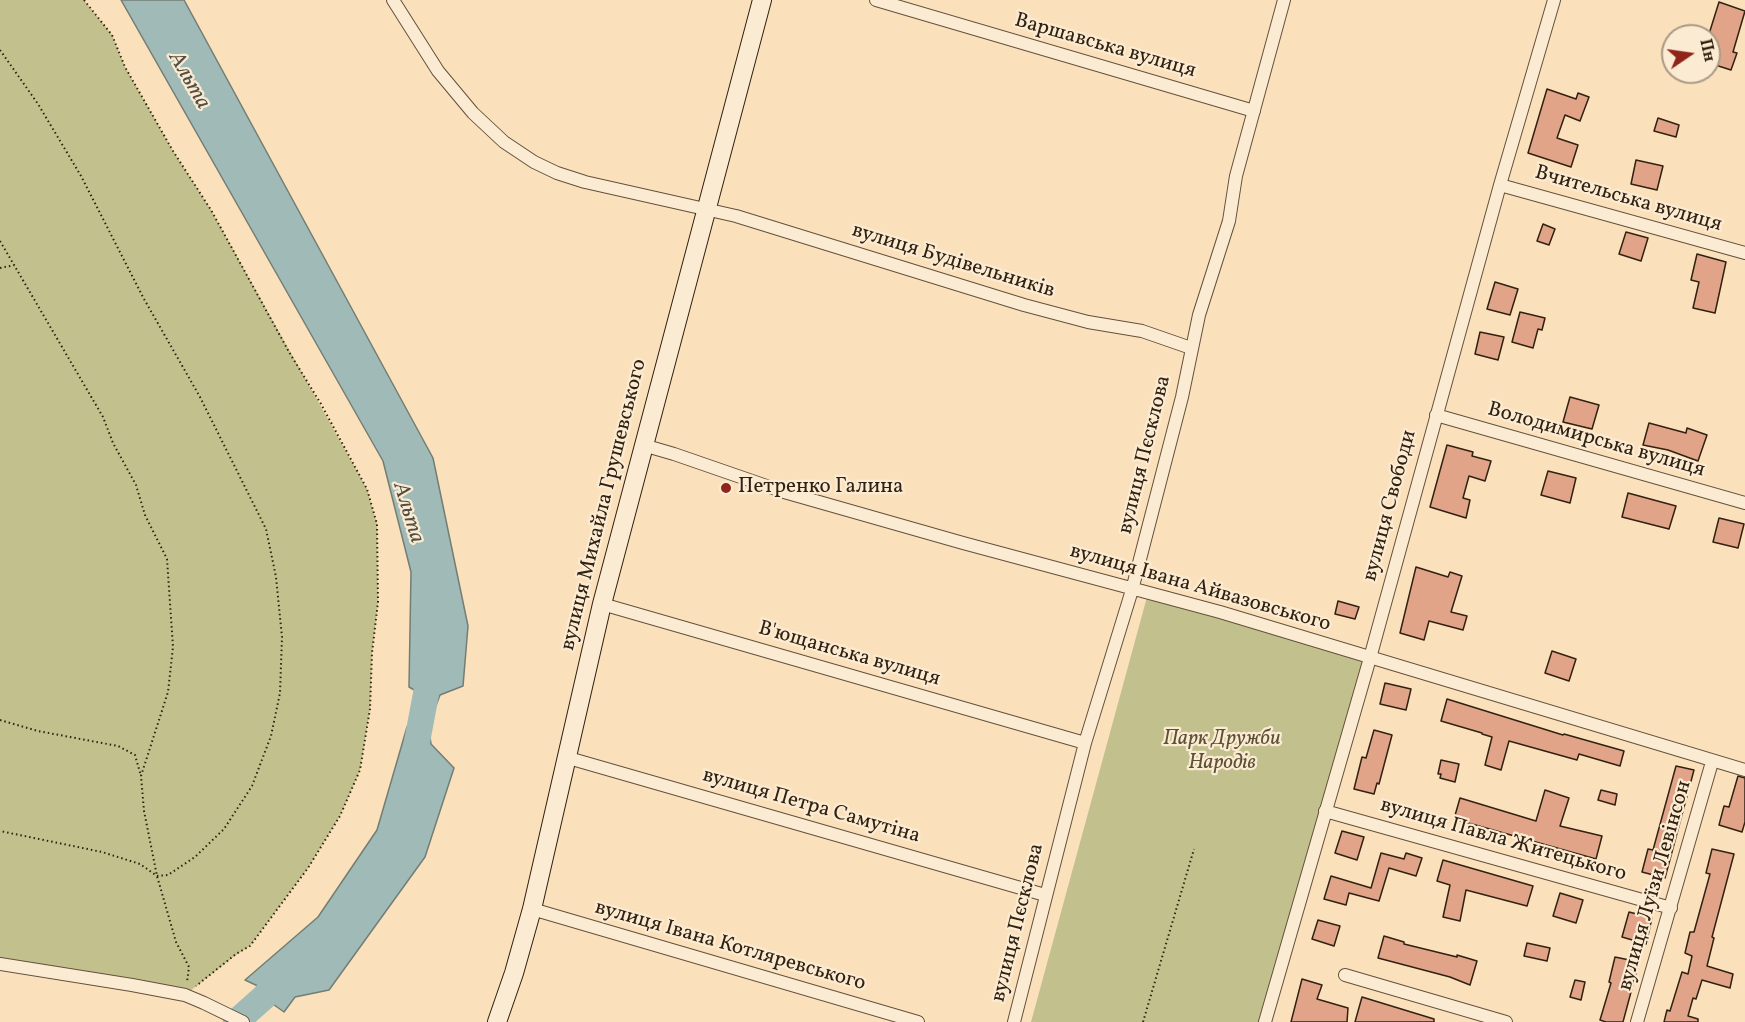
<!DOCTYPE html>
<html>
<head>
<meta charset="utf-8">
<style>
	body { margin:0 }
	#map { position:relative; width:1745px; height:1022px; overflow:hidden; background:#fbe0bc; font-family:Vollkorn,serif }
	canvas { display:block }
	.north { position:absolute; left:1661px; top:24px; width:60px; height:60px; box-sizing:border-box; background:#fcebd3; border:2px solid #aa9a85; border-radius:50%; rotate:77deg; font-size:16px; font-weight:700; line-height:24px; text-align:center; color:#302110 }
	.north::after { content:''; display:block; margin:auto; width:21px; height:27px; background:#8f2418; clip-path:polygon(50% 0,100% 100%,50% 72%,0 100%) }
</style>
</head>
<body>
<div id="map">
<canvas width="1745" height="1022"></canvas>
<div class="north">Пн</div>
</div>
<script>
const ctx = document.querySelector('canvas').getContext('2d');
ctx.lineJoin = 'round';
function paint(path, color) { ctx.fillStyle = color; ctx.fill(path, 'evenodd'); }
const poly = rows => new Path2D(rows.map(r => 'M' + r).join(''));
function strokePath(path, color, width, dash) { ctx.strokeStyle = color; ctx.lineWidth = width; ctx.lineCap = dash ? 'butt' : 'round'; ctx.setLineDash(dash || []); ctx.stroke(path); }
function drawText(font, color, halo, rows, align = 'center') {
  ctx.font = font + ' Vollkorn,serif'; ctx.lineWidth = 4.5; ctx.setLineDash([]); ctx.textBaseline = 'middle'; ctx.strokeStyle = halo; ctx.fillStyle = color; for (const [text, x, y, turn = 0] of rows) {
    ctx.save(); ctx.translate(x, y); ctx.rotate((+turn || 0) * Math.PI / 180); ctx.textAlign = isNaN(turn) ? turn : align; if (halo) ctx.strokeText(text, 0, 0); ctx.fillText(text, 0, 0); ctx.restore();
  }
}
const green = poly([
	[0,0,84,0,112,35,125,67,173,151,211,210,367,489,377,524,378,602,372,653,370,709,360,770,340,816,308,868,250,946,236,955,185,995,0,964],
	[1147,597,1365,661,1265,1022,1031,1022]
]);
const water = poly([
	[121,0,184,0,433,458,468,626,463,686,440,695,434,711,416,709,416,691,409,687,411,572,383,461,121,0],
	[407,727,429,730,431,744,454,768,425,857,329,990,295,997,284,1012,270,1002,275,994,245,980,318,917,377,830,407,727]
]);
const river = poly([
	[413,763,429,678],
	[236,1022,264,997,290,965]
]);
const building = poly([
	[1719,2,1745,11,1733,52,1737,53,1731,70,1709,63,1709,34,1719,2],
	[1547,89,1576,99,1578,93,1589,97,1580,121,1565,115,1557,138,1578,145,1571,167,1528,153,1547,89],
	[1658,118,1679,125,1676,137,1654,131,1658,118],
	[1636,160,1663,166,1657,190,1631,184,1636,160],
	[1543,224,1555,229,1549,245,1537,241,1543,224],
	[1626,232,1648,238,1641,261,1619,254,1626,232],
	[1697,254,1726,262,1715,313,1693,308,1699,282,1691,280,1697,254],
	[1495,282,1518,289,1510,315,1487,309,1495,282],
	[1520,312,1545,318,1542,330,1538,329,1533,348,1512,342,1520,312],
	[1480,332,1504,337,1498,360,1475,354,1480,332],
	[1570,397,1599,405,1592,429,1563,422,1570,397],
	[1649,423,1686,433,1687,428,1707,435,1698,461,1668,450,1643,445,1649,423],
	[1447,445,1473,452,1472,456,1491,461,1485,481,1469,476,1463,498,1470,500,1466,518,1430,507,1447,445],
	[1548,471,1576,478,1570,503,1541,495,1548,471],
	[1628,493,1676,506,1669,529,1622,517,1628,493],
	[1719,518,1744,524,1738,548,1713,542,1719,518],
	[1416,567,1448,577,1450,572,1462,576,1451,612,1467,616,1463,630,1429,621,1424,640,1400,633,1416,567],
	[1338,601,1359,607,1355,619,1335,614,1338,601],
	[1552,651,1576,659,1569,681,1545,673,1552,651],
	[1385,683,1411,689,1406,710,1380,704,1385,683],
	[1447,699,1563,735,1564,734,1624,751,1620,766,1579,754,1577,760,1509,741,1501,770,1485,765,1492,737,1482,734,1482,733,1441,721,1447,699],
	[1374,730,1392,735,1379,784,1377,783,1374,794,1354,789,1362,757,1366,758,1374,730],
	[1441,760,1459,764,1455,782,1440,778,1441,774,1438,774,1441,760],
	[1676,766,1694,770,1665,878,1642,872,1648,849,1653,850,1676,766],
	[1738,776,1745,778,1745,822,1742,832,1719,825,1724,806,1729,807,1738,776],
	[1545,790,1569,798,1560,826,1602,836,1596,859,1454,819,1460,798,1536,821,1545,790],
	[1601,790,1617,794,1615,805,1598,800,1601,790],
	[1342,831,1364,837,1357,860,1335,853,1342,831],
	[1712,849,1734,854,1712,937,1714,938,1707,966,1733,974,1730,988,1702,980,1696,999,1693,998,1688,1016,1698,1019,1698,1022,1664,1022,1667,1010,1670,1011,1682,972,1688,974,1692,956,1685,953,1690,932,1694,932,1710,874,1706,873,1712,849],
	[1381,853,1404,859,1406,853,1422,858,1416,876,1389,868,1379,901,1349,893,1346,905,1324,899,1331,876,1371,888,1381,853],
	[1443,860,1533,886,1527,906,1466,890,1460,921,1443,917,1450,885,1437,881,1443,860],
	[1560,893,1583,900,1576,923,1553,916,1560,893],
	[1629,912,1652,918,1646,944,1622,937,1629,912],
	[1318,920,1340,926,1334,946,1312,939,1318,920],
	[1384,936,1404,942,1404,944,1457,957,1457,955,1477,961,1470,985,1450,977,1378,958,1384,936],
	[1527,943,1550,948,1547,961,1524,956,1527,943],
	[1615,957,1639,962,1623,1022,1606,1022,1600,1020,1611,983,1609,982,1615,957],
	[1302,979,1322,985,1317,999,1348,1008,1347,1022,1291,1022,1302,979],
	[1575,980,1585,982,1581,1000,1570,997,1575,980],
	[1362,997,1434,1019,1434,1022,1355,1022,1362,997]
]);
const path = poly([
	[84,0,112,35,125,67,173,151,211,210,289,352,321,404,367,489,377,524,378,602,372,653,370,709,360,770,340,816,308,868,250,946,236,954,196,986],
	[0,50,38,104,81,176,144,299,200,397,266,529,276,577,282,637,280,693,271,736,252,786,224,829,195,857,168,875,157,876,140,864,102,852,0,831],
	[0,241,103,417,113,443,136,485,145,515,167,559,173,647,168,692,141,776,144,811,157,876,176,942,189,967,187,982],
	[0,268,15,265],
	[0,720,38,731,118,746,135,755,141,776],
	[1143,1022,1194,849]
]);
const street = poly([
	[393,0,438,71,473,113,504,142,534,162,557,173,585,182,736,216,1024,305,1088,322,1142,331,1191,348],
	[876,0,1254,111],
	[1500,185,1745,253],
	[1436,415,1745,503],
	[643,445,674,454,784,492,963,543,1220,612,1745,770],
	[602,604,1085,743],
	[565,757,1045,895],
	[1325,811,1671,908],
	[532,909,918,1022],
	[0,964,132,985,185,995,204,1003,243,1022],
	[1345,975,1506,1022],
	[1014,1022,1085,743,1132,590,1182,397,1199,315,1229,221,1236,176,1284,0],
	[1265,1022,1370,658,1500,185,1554,0],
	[1637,1022,1712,762]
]);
const secondary = poly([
	[497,1022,514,973,532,909,602,604,762,0]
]);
const markers = [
	[726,488,6,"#8f2418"]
];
const streetNames = [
	["Варшавська вулиця",1105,47,16],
	["Вчительська вулиця",1628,200,16],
	["вулиця Будівельників",953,262,17],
	["Володимирська вулиця",1596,441,16],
	["вулиця Пєсклова",1146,455,-76],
	["вулиця Михайла Грушевського",605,505,-76],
	["вулиця Свободи",1391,506,-75],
	["вулиця Івана Айвазовського",1200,589,16],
	["В'ющанська вулиця",849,655,16],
	["вулиця Петра Самутіна",811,807,16],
	["вулиця Павла Житецького",1503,841,16],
	["вулиця Луїзи Левінсон",1656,886,-74],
	["вулиця Пєсклова",1019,923,-76],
	["вулиця Івана Котляревського",730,947,16]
];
const poiNames = [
	["Петренко Галина",738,488]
];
const parkNames = [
	["Парк Дружби",1222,740],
	["Народів",1222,764]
];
const waterNames = [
	["Альта",188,81,60],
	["Альта",407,513,73]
];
paint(green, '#c2c18e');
paint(water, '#a0bbb7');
strokePath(water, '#737d74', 1.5);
strokePath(river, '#a0bbb7', 26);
paint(building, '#e1a489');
strokePath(building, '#302110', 1.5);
strokePath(street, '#63513b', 14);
strokePath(secondary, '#302110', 20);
strokePath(path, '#302110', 2, [1.5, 3]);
strokePath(street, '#fcebd3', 12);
strokePath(secondary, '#fcebd3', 18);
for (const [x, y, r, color] of markers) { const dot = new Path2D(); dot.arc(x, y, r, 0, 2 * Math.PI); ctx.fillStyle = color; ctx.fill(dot); strokePath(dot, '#fcebd3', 2); }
drawText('21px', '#302110', '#fcebd3', streetNames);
drawText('21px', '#302110', '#fcebd3', poiNames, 'left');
drawText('italic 21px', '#5c5136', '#fcebd3', parkNames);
drawText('italic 22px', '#524f42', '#fcebd3', waterNames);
</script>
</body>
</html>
